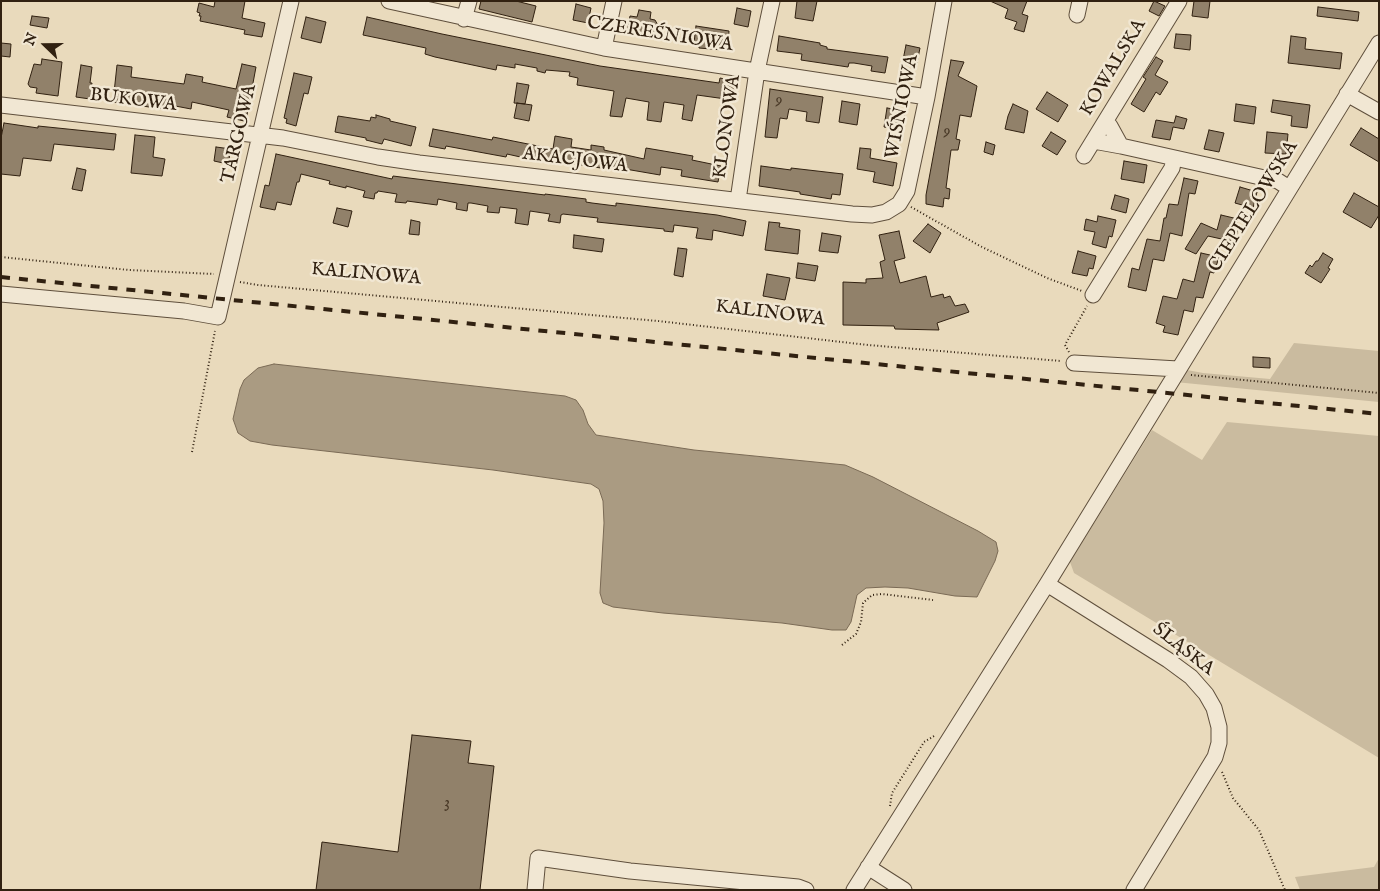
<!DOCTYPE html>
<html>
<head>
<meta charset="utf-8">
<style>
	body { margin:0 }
	#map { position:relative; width:1380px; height:891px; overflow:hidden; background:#e9dabc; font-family:"IM FELL English",serif }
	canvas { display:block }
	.frame { position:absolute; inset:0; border:2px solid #312111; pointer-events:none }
	.north { position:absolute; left:20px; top:20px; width:50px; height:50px; -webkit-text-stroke:4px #f1e7d3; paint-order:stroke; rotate:292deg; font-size:14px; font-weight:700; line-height:20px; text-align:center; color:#312111 }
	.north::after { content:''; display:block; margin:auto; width:18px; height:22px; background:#312111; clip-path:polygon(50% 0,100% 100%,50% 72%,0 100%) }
</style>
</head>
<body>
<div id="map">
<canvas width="1380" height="891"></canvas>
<div class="frame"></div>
<div class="north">N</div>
</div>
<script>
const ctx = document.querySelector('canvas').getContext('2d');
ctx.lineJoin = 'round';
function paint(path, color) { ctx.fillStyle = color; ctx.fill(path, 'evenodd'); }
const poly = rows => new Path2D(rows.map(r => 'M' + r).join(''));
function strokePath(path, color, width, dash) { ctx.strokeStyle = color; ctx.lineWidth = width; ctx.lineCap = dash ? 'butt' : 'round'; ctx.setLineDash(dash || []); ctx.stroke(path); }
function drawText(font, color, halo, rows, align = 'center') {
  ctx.font = font + ' "IM FELL English",serif'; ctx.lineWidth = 5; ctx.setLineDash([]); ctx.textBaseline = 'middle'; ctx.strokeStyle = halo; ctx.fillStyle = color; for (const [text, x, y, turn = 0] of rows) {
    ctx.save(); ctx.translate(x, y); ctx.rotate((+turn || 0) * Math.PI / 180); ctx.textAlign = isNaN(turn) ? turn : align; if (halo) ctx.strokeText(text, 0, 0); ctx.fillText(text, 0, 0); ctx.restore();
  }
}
const green = poly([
	[1294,343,1379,351,1379,402,1175,382,1187,370,1203,373,1270,379],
	[1227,422,1379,436,1379,758,1074,573,1070,562,1152,430,1202,460],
	[1379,858,1379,890,1300,890,1295,877,1374,867]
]);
const water = poly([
	[274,364,565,396,576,400,583,410,588,424,596,435,694,450,845,465,873,477,978,531,996,542,998,551,995,561,977,597,955,596,908,588,885,587,866,588,857,595,851,622,846,630,832,630,782,623,663,613,613,607,603,603,600,593,604,523,603,501,599,489,591,484,493,470,272,445,250,441,238,433,233,419,240,389,244,380,258,368,274,364]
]);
const building = poly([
	[215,1,245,1,242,18,265,23,262,37,244,34,245,30,200,21,201,16,199,16,200,13,197,12,199,3,214,7,215,1],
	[481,1,516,1,536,6,532,22,479,9,481,1],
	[797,1,817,1,813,21,795,18,797,1],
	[990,1,1027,1,1022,14,1028,16,1024,32,1014,29,1017,22,1005,18,1008,9,990,1],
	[1154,1,1165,6,1159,16,1149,11,1154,1],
	[1194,1,1210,1,1208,18,1192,16,1194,1],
	[576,4,591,8,588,23,573,20,576,4],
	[1318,7,1359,12,1358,21,1317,16,1318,7],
	[737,8,751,11,748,27,734,24,737,8],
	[639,10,651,12,650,19,655,20,659,27,659,31,651,36,644,35,644,36,627,32,630,16,637,17,639,10],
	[32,16,49,18,47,28,30,25,32,16],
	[306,17,326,22,321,43,301,38,306,17],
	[367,17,442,34,600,66,719,83,720,78,729,80,728,84,736,86,733,100,697,95,692,121,682,119,684,105,664,102,661,122,647,120,649,102,626,98,622,117,610,116,614,91,577,85,578,78,569,76,570,72,546,70,545,73,537,71,537,68,515,64,515,68,497,65,496,70,435,57,425,54,426,48,363,35,367,17],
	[696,26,729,31,728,44,723,43,723,50,699,48,699,43,694,43,696,26],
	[1176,34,1191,35,1190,50,1174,48,1176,34],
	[779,36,820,43,820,45,827,47,827,49,888,57,885,73,871,71,872,66,854,63,849,63,848,67,801,60,802,54,777,51,779,36],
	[1291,36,1306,38,1305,49,1342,53,1340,69,1288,63,1291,36],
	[1,43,11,44,10,57,1,56,1,43],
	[906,45,920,48,917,63,903,60,906,45],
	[1156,57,1163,61,1155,75,1168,82,1160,95,1156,92,1144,112,1131,104,1146,79,1143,77,1156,57],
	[42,59,62,62,58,96,36,93,37,88,30,87,28,84,34,64,41,65,42,59],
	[951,60,964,62,958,76,977,86,971,117,960,115,956,139,960,140,958,150,951,150,946,188,950,189,949,199,944,198,943,207,926,204,926,195,951,60],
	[242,64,256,67,247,115,244,121,227,117,229,110,192,102,191,109,165,104,164,109,113,102,117,65,132,67,131,77,184,84,186,74,203,77,202,82,236,89,242,64],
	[81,65,92,67,90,83,92,83,90,99,76,97,81,65],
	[294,73,312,77,308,94,304,93,296,126,286,123,287,119,284,118,294,73],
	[517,83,529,85,525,104,514,103,517,83],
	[770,89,823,97,819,123,806,121,807,112,789,109,787,119,780,118,777,138,765,137,770,89],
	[1047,92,1068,105,1058,122,1036,109,1047,92],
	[1273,100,1310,105,1307,128,1291,126,1292,116,1271,112,1273,100],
	[842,101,860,104,857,125,839,122,842,101],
	[517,103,532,105,529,121,514,118,517,103],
	[1013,104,1028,111,1024,133,1005,129,1008,116,1013,104],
	[1236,104,1256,107,1254,124,1234,121,1236,104],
	[887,108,905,111,903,130,884,127,887,108],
	[376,115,390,119,390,121,416,127,411,146,384,139,382,144,366,140,366,138,335,132,338,116,370,121,371,117,376,118,376,115],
	[1176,116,1187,119,1184,129,1173,127,1170,140,1152,137,1156,120,1174,123,1176,116],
	[4,123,38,128,38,126,116,134,114,150,54,144,51,161,23,158,20,176,1,174,1,138,4,123],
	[1361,128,1379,139,1379,162,1350,145,1361,128],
	[433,129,492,140,493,137,553,149,555,136,572,139,571,147,591,150,591,145,604,147,604,150,644,159,646,148,693,156,692,160,721,166,718,182,681,176,682,170,661,167,660,175,602,165,601,168,535,158,534,160,507,154,506,157,446,146,445,149,429,146,433,129],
	[1209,130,1224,133,1219,152,1204,149,1209,130],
	[1051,132,1066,141,1057,155,1042,146,1051,132],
	[1267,132,1288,134,1286,154,1265,153,1267,132],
	[135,135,155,137,153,157,165,159,162,176,131,173,135,135],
	[986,142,995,145,993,155,984,152,986,142],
	[216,147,231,149,228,164,214,161,216,147],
	[860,148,871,149,870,158,897,163,893,186,873,182,875,172,857,169,860,148],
	[276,154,392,179,393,176,545,195,545,194,586,199,586,202,592,203,616,206,616,203,717,215,746,221,743,236,713,230,712,240,696,238,698,228,674,225,673,232,664,231,664,229,597,222,598,218,563,214,561,215,560,223,548,221,550,214,530,211,528,225,515,223,517,209,500,207,499,213,487,212,488,206,471,203,468,203,467,211,456,209,457,203,438,199,437,205,407,201,406,203,395,202,397,194,378,191,377,193,375,193,374,199,363,197,365,191,346,186,346,188,329,184,330,181,301,174,299,182,297,182,291,205,277,202,275,210,260,207,265,185,269,186,276,154],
	[1124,161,1147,165,1144,183,1121,179,1124,161],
	[761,166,791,170,791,168,843,174,840,195,832,194,831,199,800,194,800,192,759,186,761,166],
	[77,168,86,170,82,191,72,189,77,168],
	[1184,178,1198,181,1195,194,1189,193,1182,236,1170,233,1164,261,1153,259,1146,291,1128,287,1132,268,1139,270,1147,239,1160,241,1164,218,1166,218,1169,204,1178,205,1184,178],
	[1240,187,1257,192,1253,208,1235,203,1240,187],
	[1354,193,1379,207,1379,215,1371,228,1343,212,1354,193],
	[1115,195,1129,199,1126,213,1111,209,1115,195],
	[337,208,352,211,348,227,333,223,337,208],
	[1221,215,1238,219,1236,228,1238,229,1235,242,1208,236,1196,254,1185,249,1201,223,1217,230,1221,215],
	[1098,216,1116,220,1112,237,1109,236,1106,248,1092,244,1095,232,1084,230,1086,219,1097,222,1098,216],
	[411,220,420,222,419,235,409,234,411,220],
	[769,222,780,223,779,227,800,230,798,254,765,250,769,222],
	[928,224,941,233,930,253,913,241,928,224],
	[899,231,905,258,894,261,900,283,926,276,931,297,943,294,944,298,950,296,955,306,965,304,969,312,937,323,939,330,895,329,894,326,843,325,843,282,866,283,866,279,883,278,880,262,885,260,879,235,899,231],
	[822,233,841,236,838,253,819,251,822,233],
	[574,235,604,239,602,252,573,248,574,235],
	[678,248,687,249,683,277,674,275,678,248],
	[1078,251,1096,256,1093,269,1089,268,1087,276,1072,273,1078,251],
	[1201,253,1219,257,1214,273,1210,272,1203,298,1196,297,1193,312,1184,310,1178,335,1163,332,1165,326,1156,323,1163,296,1177,299,1183,279,1194,282,1201,253],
	[1323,253,1333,259,1328,268,1330,269,1321,283,1305,273,1310,265,1312,267,1316,261,1318,261,1323,253],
	[798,263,818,266,815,281,796,278,798,263],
	[767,274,790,278,785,300,763,296,767,274],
	[1253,357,1270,358,1270,368,1253,367,1253,357],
	[412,735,471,741,468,763,494,766,480,890,316,890,322,842,398,852,412,735]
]);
const path = poly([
	[911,207,980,246,1047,278,1082,291],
	[1,257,129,270,214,274],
	[240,282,258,285,658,321,868,345,1061,361],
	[1069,352,1065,345,1087,306],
	[1191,375,1379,393],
	[192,452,215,331],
	[842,645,856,634,861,622,863,603,872,595,882,594,933,600],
	[1222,772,1233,798,1259,830,1285,890],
	[890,806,892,793,924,742,934,736]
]);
const minor = poly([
	[389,1,604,48,927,97],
	[1077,15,1080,1],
	[464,19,469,1],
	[604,48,614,1],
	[1347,94,1379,112],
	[1,105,283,138,378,157,419,163,852,214,872,215,886,212,899,204,907,191,927,97,944,1],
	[1094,140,1099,142,1121,146,1110,126,1105,123],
	[1121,146,1278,181,1289,188],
	[1084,156,1179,1],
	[738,200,757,71,772,1],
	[1,294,184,311,218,317,291,1],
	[1093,295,1172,168,1174,158],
	[1074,363,1178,369],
	[1047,584,1168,660,1191,677,1206,694,1214,708,1219,727,1219,743,1215,757,1134,890],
	[868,867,904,890],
	[535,890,538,858,630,871,798,887,806,890],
	[854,890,1047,584,1379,43]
]);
const rail = poly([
	[1,277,1379,414]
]);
const numberNames = [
	["9",779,102],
	["9",947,133],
	["3",447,804]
];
const streetNames = [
	["CZEREŚNIOWA",660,35,9],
	["KOWALSKA",1114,68,-59],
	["BUKOWA",133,101,7],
	["WIŚNIOWA",903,107,-79],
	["KLONOWA",728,127,-82],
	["TARGOWA",240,134,-77],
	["AKACJOWA",575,161,7],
	["CIEPIELOWSKA",1254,207,-58],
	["KALINOWA",366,275,5],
	["KALINOWA",770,314,7],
	["ŚLĄSKA",1183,650,38]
];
paint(green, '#cabb9f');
paint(water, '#aa9b82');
strokePath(water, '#7a6a55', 1);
paint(building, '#91816a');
strokePath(building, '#312111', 1);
strokePath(minor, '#5f4f3c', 17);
strokePath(path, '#312111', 2, [1, 2.5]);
strokePath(minor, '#f1e7d3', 15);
strokePath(rail, '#312111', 4, [9, 9]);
drawText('16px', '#493927', null, numberNames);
drawText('19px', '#312111', '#f1e7d3', streetNames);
</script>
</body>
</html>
